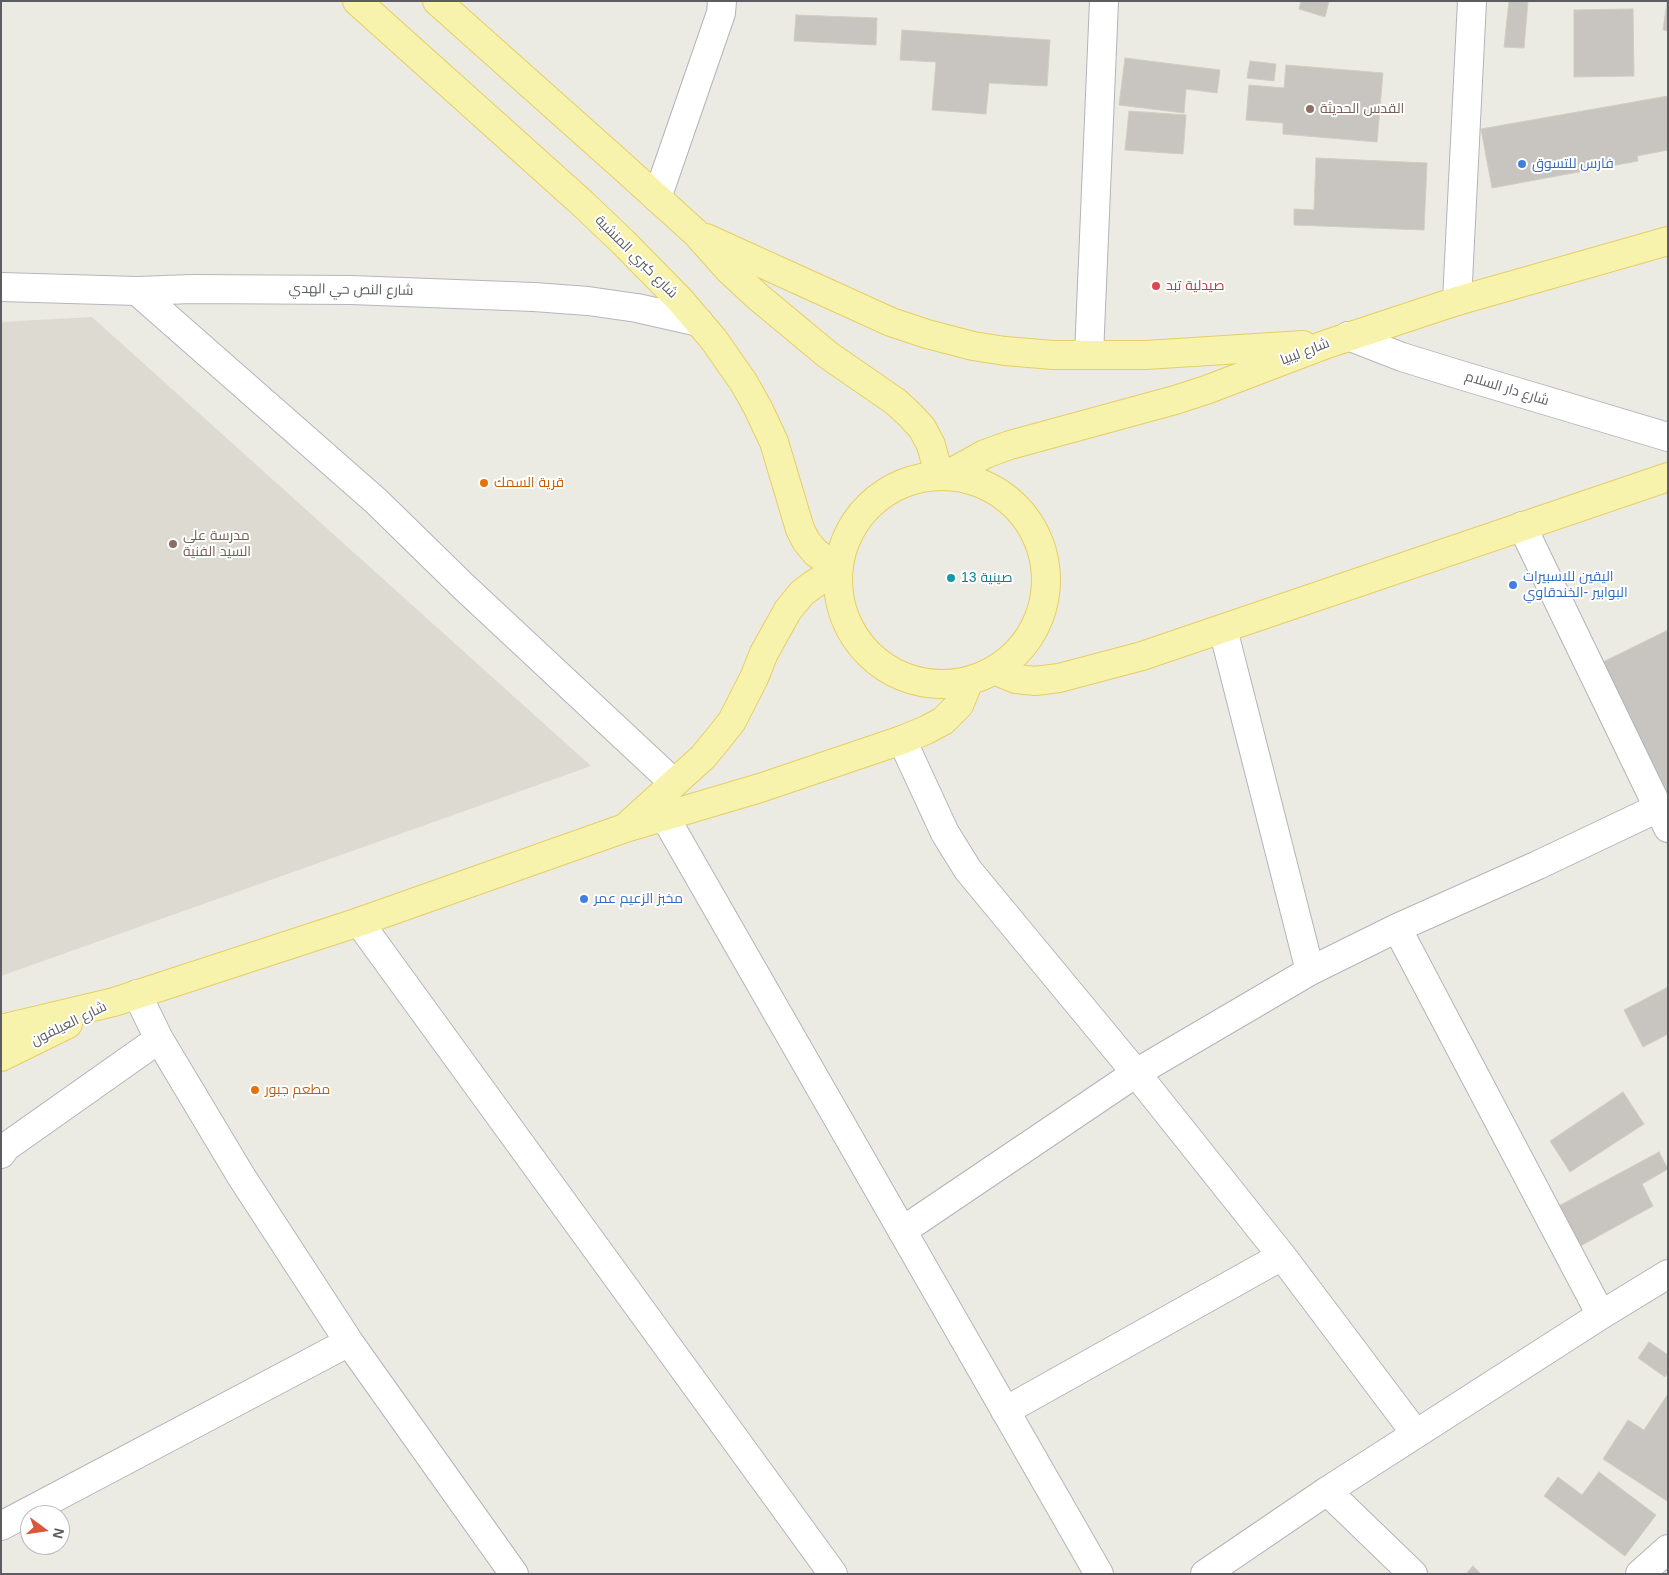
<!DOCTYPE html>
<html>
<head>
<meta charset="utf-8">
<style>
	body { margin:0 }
	#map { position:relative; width:1669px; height:1575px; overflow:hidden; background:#ecebe3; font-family:Helvetica,sans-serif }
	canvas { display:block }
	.frame { position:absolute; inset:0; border:2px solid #5b5d62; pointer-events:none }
	.north { position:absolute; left:20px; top:1505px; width:50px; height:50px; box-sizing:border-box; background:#fff; border:1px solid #bdbec0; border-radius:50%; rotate:104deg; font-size:14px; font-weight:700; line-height:20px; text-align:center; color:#5b5d62 }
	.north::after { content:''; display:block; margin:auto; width:18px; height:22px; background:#da573b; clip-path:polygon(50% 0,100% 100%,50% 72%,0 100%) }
</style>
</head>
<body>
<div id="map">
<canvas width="1669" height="1575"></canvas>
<div class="frame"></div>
<div class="north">N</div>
</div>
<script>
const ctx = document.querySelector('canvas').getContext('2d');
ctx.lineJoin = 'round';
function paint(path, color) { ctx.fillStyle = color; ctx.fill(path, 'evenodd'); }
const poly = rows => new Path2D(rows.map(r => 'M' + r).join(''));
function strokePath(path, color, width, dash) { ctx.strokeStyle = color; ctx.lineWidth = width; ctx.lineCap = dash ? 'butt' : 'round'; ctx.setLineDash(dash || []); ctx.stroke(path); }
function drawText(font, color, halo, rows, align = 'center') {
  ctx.font = font + ' Helvetica,Cairo,sans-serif'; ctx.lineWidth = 4; ctx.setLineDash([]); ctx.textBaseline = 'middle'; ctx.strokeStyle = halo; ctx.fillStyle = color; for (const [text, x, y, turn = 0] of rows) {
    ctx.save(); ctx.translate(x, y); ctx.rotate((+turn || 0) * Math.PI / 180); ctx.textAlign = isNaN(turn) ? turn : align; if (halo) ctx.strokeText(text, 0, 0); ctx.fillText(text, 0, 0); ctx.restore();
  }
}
const education = poly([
	[92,317,591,766,1,976,1,322]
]);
const building = poly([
	[1301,1,1329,1,1325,17,1299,9,1301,1],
	[1509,1,1528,1,1524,48,1504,47,1509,1],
	[1667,2,1668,2,1668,31,1663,30,1667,2],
	[1633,9,1634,76,1574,77,1574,10,1633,9],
	[796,15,877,18,876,45,794,41,796,15],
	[902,30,1050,40,1047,86,989,83,986,114,932,110,936,62,900,60,902,30],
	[1125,58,1220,70,1217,93,1186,89,1184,113,1119,105,1125,58],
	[1250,61,1276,64,1274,81,1247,78,1250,61],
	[1286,65,1383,73,1377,142,1283,134,1283,123,1246,120,1249,85,1284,88,1286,65],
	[1668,96,1668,150,1637,156,1638,161,1492,188,1481,129,1668,96],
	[1129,111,1186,115,1183,154,1125,150,1129,111],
	[1316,158,1427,163,1424,230,1294,225,1294,209,1314,210,1316,158],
	[1668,630,1668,794,1603,662,1668,630],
	[1668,987,1668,1034,1643,1047,1624,1010,1668,987],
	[1623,1092,1644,1124,1570,1172,1550,1141,1623,1092],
	[1659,1152,1668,1169,1642,1184,1653,1206,1575,1249,1553,1209,1659,1152],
	[1649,1342,1668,1355,1668,1373,1665,1377,1638,1358,1649,1342],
	[1668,1394,1668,1500,1667,1501,1603,1459,1628,1420,1644,1430,1668,1394],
	[1599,1472,1656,1515,1625,1556,1544,1496,1558,1477,1582,1495,1599,1472],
	[1473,1566,1481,1574,1466,1574,1473,1566]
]);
const street = poly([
	[657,198,721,13,722,1],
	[137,291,376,501,463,586,674,783],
	[1457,301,1472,1],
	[1089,355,1104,1],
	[1522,526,1668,828],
	[1223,629,1310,971],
	[902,740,945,833,968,870,1136,1073,1282,1256,1416,1434],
	[665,817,1099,1574],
	[359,922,833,1574],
	[1397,928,1601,1315],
	[137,994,159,1039,241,1176,349,1342,514,1574],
	[1,1154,6,1147,159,1039],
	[902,1231,1136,1073,1310,971,1397,928,1538,865,1658,808],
	[1005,1411,1282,1256],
	[1327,1491,1413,1574],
	[1,1526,349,1342],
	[1205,1574,1327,1491,1601,1315,1668,1274],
	[1640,1574,1668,1549]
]);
const secondary = poly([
	[1,287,137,291,192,289,351,290,534,297,588,301,637,308,699,322],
	[1348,336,1402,357,1457,374,1668,437]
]);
const primary = poly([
	[357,1,582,203,624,243,680,300,714,340,744,383,758,408,774,442,800,529,806,541,816,553,838,567],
	[437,1,622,166,697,234,729,270,757,296,828,355,896,402,910,415,922,428,931,445,939,475],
	[706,238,891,322,927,334,973,346,1005,351,1053,355,1146,355,1303,345],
	[947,475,985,454,1010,445,1175,400,1206,390,1327,344,1457,301,1668,241],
	'838 580a104 104 0 1 1 208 0a104 104 0 1 1-208 0Z',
	[994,670,1016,679,1035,681,1059,678,1142,656,1668,477],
	[628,825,703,757,717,740,732,721,754,678,764,653,788,610,802,593,814,584,838,570],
	[1,1029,114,1002,359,922,625,828,760,788,902,740,926,730,943,721,959,705,969,681],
	[1,1057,68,1024]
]);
const markers = [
	[1310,109,5,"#8d6e63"],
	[1522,164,5,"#3f7fe0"],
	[1156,286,5,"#e0444e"],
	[484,483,5,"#e8710a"],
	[173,544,5,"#8d6e63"],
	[951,578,5,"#0f9aa8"],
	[1513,585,5,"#3f7fe0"],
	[584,899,5,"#3f7fe0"],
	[255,1090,5,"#e8710a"]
];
const educationNames = [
	["القدس الحديثة",1320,109],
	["مدرسة علي",183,536],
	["السيد الفنية",183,552]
];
const shopNames = [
	["فارس للتسوق",1532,164],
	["اليقين للاسبيرات",1523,577],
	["البوابير -الخندقاوي",1523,593],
	["مخبز الزعيم عمر",594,899]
];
const streetNames = [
	["شارع كبري المنشية",636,257,45],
	["شارع النص حي الهدي",351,290,1],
	["شارع ليبيا",1305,352,-21],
	["شارع دار السلام",1507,389,17],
	["شارع العيلفون",69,1024,-26]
];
const healthNames = [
	["صيدلية تبد",1166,286]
];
const foodNames = [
	["قرية السمك",494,483],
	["مطعم جبور",265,1090]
];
const cultureNames = [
	["صينية 13",961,578]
];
paint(education, '#dcdad1');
paint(building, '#c8c5c0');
strokePath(building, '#d0cdc1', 1);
strokePath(street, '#b3b4b9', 30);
strokePath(secondary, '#b4b6bc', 30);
strokePath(primary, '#e5ce63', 30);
strokePath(street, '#fff', 28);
strokePath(secondary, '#fff', 28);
strokePath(primary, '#f8f3ac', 28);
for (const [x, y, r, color] of markers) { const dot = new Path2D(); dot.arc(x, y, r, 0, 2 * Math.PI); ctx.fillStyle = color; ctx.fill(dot); strokePath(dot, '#fff', 2); }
drawText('14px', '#785e54', '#fff', educationNames, 'left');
drawText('14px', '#366cbe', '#fff', shopNames, 'left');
drawText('14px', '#5b5d62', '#fff', streetNames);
drawText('14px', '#be3a42', '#fff', healthNames, 'left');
drawText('14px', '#c56008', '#fff', foodNames, 'left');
drawText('14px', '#0d838f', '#fff', cultureNames, 'left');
</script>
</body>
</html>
